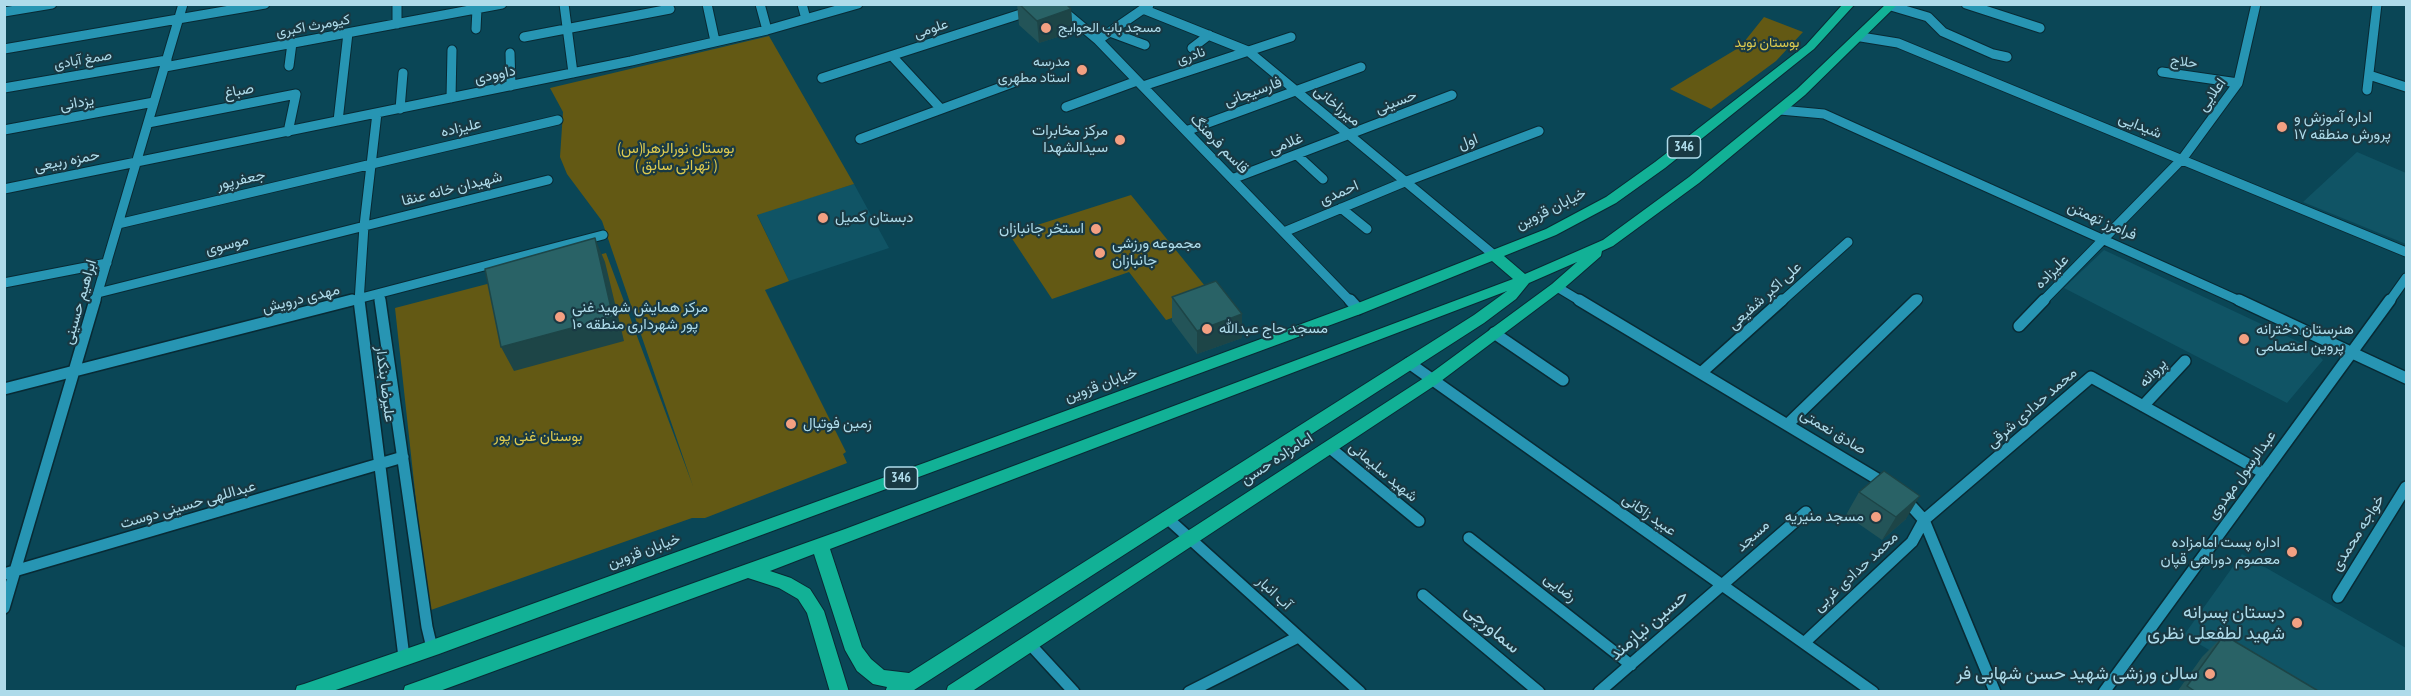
<!DOCTYPE html>
<html>
<head>
<meta charset="utf-8">
<style>
	body { margin:0 }
	#map { position:relative; width:2411px; height:696px; overflow:hidden; background:#0a4656; font-family:"PT Sans Narrow",sans-serif }
	canvas { display:block }
	.frame { position:absolute; inset:0; border:6px solid #aedbea; pointer-events:none }
</style>
</head>
<body>
<div id="map">
<canvas width="2411" height="696"></canvas>
<div class="frame"></div>
</div>
<script>
const ctx = document.querySelector('canvas').getContext('2d');
ctx.lineJoin = 'round';
function paint(path, color) { ctx.fillStyle = color; ctx.fill(path, 'evenodd'); }
const poly = rows => new Path2D(rows.map(r => 'M' + r).join(''));
function strokePath(path, color, width, dash) { ctx.strokeStyle = color; ctx.lineWidth = width; ctx.lineCap = dash ? 'butt' : 'round'; ctx.setLineDash(dash || []); ctx.stroke(path); }
function drawText(font, color, halo, rows, align = 'center') {
  ctx.font = font + ' "PT Sans Narrow",Vazirmatn,sans-serif'; ctx.lineWidth = 4.5; ctx.setLineDash([]); ctx.textBaseline = 'middle'; ctx.strokeStyle = halo; ctx.fillStyle = color; for (const [text, x, y, turn = 0] of rows) {
    ctx.save(); ctx.translate(x, y); ctx.rotate((+turn || 0) * Math.PI / 180); ctx.textAlign = isNaN(turn) ? turn : align; if (halo) ctx.strokeText(text, 0, 0); ctx.fillText(text, 0, 0); ctx.restore();
  }
}
const built = poly([
	[2357,152,2406,173,2406,244,2303,202],
	[854,184,889,248,789,281,757,214],
	[2104,250,2310,347,2323,360,2287,403,2064,288],
	[2242,554,2406,648,2406,691,2278,691,2184,635]
]);
const green = poly([
	[1764,17,1803,32,1776,61,1711,109,1670,89,1740,47],
	[769,36,854,184,757,215,789,281,765,290,846,452,843,454,847,463,705,518,692,518,428,611,395,308,606,253,693,486,602,221,567,174,560,157,563,112,550,88],
	[1131,195,1218,302,1166,320,1129,272,1052,299,1009,234]
]);
const minorFar1 = poly([
	[397,4,397,24],
	[564,4,573,73],
	[707,4,715,41],
	[760,4,767,30],
	[802,4,806,19],
	[1055,4,1098,40,1351,302],
	[1966,4,2040,28],
	[1891,6,1928,17,1943,32,1993,54,2007,57],
	[1143,9,1248,51,1494,255],
	[4,12,52,4],
	[476,29,477,9],
	[1110,32,1145,45],
	[524,37,670,9],
	[1861,37,1898,43,2406,252],
	[1098,40,1149,5],
	[1192,48,1209,35],
	[4,49,265,4],
	[510,53,511,86],
	[892,56,941,109],
	[289,66,292,43],
	[165,67,502,4],
	[2162,72,2238,83],
	[2369,75,2406,87],
	[822,78,1030,11],
	[1143,86,1291,37],
	[4,88,167,60],
	[2367,90,2377,4],
	[451,98,452,50],
	[1066,107,1137,81],
	[400,109,403,73],
	[1780,110,1824,114,2242,302],
	[338,121,348,33],
	[148,123,296,94,288,132],
	[4,130,154,102],
	[1186,131,1361,67],
	[860,139,1015,82],
	[1297,155,1323,179],
	[1232,179,1452,95],
	[4,189,631,61,767,30,858,4],
	[1341,208,1367,229],
	[118,224,558,120],
	[1284,232,1407,181,1539,131],
	[4,283,107,263],
	[1557,287,1582,302],
	[98,293,548,180],
	[379,294,380,302],
	[95,302,183,4],
	[346,302,603,235],
	[359,302,364,226,377,113],
	[1781,302,1848,242],
	[1915,302,1918,299],
	[2042,302,2183,158,2238,83,2256,4],
	[2389,302,2406,278]
]);
const minor = poly([
	[359,300,404,657],
	[380,300,427,627,432,648],
	[1350,300,1358,309],
	[1579,300,1889,486],
	[2239,300,2406,378],
	[2019,326,2044,300],
	[1494,333,1563,380],
	[1409,363,1873,692],
	[1702,372,1782,300],
	[4,389,352,300],
	[2143,406,2185,361],
	[1788,424,1916,300],
	[1329,447,1419,521],
	[1905,499,1924,520,1995,692],
	[1166,517,1360,692],
	[1469,538,1631,665],
	[4,574,403,457],
	[1423,595,1539,692],
	[2338,597,2406,487],
	[4,608,95,300],
	[1028,642,1074,692],
	[1804,643,1912,542,1924,520,2091,377,2264,473],
	[1189,692,1298,637],
	[1599,692,1806,512],
	[2104,692,2390,300]
]);
const major = poly([
	[1843,4,1855,4,1814,49,1665,168,1616,203,1556,235,1504,256,1525,274,1603,240,1689,177,1797,89,1886,4,1898,4,1805,95,1699,183,1613,246,1602,251,1601,256,1562,290,1437,384,971,692,946,692,948,686,1427,376,1552,284,1577,262,1529,283,1516,299,1484,323,911,692,885,692,887,687,873,684,857,671,845,650,814,554,770,571,791,578,810,589,824,611,849,692,830,692,807,613,798,599,779,588,748,578,437,692,403,692,405,686,845,529,1513,279,1492,261,1363,313,439,654,330,692,295,692,297,686,304,684,432,640,927,462,1353,305,1546,229,1606,197,1655,162,1806,45,1843,4],
	[1507,291,1474,315,909,673,884,670,871,659,862,647,830,549,1507,291]
]);
const wall = poly([
	[1017,4,1066,4,1071,9,1073,32,1039,43,1019,25],
	[1172,297,1242,314,1242,338,1197,354,1172,321],
	[1859,492,1906,519,1882,540,1846,515],
	[2224,635,2320,692,2177,692,2202,657]
]);
const shadedWall = poly([
	[1071,9,1073,32,1039,43,1037,21],
	[595,238,605,262,624,341,514,371,501,347],
	[1242,314,1242,338,1197,354,1197,331],
	[1920,496,1906,519,1882,540,1896,517]
]);
const building = poly([
	[1019,4,1066,4,1071,9,1037,21,1019,4],
	[595,238,613,317,501,347,485,269,595,238],
	[1216,281,1242,314,1197,331,1172,297,1216,281],
	[1884,471,1920,496,1896,517,1859,492,1884,471],
	[2224,635,2320,692,2196,692,2187,686,2224,635]
]);
const markers = [
	[1046,28,6,"#f3a082"],
	[1082,70,6,"#f3a082"],
	[2282,127,6,"#f3a082"],
	[1120,140,6,"#f3a082"],
	[823,218,6,"#f3a082"],
	[1096,229,6,"#f3a082"],
	[1100,253,6,"#f3a082"],
	[560,317,6,"#f3a082"],
	[1207,329,6,"#f3a082"],
	[2244,339,6,"#f3a082"],
	[791,424,6,"#f3a082"],
	[1876,517,6,"#f3a082"],
	[2292,552,6,"#f3a082"],
	[2297,623,6,"#f3a082"],
	[2210,674,6,"#f3a082"]
];
const farStreetnames = [
	["کیومرث اکبری",313,26,-10],
	["علومی",931,29,-18],
	["نادری",1191,56,-18],
	["صمغ آبادی",83,60,-10],
	["حلاج",2184,62,8]
];
const farPoinames = [
	["مسجد باب الحوایج",1058,28],
	["مدرسه",1070,62,"right"],
	["استاد مطهری",1070,78,"right"]
];
const farParknames = [
	["بوستان نوید",1767,43]
];
const shields = [
	[1684,147,33],
	[901,478,33]
];
const shieldNames = [
	["346",1684,147],
	["346",901,478]
];
const streetNames = [
	["داوودی",495,75,-12],
	["صباغ",239,91,-11],
	["فارسیجانی",1253,92,-20],
	["اعلایی",2212,95,-54],
	["حسینی",1396,102,-21],
	["یزدانی",77,103,-10],
	["میرزاخانی",1337,106,39],
	["شیدایی",2140,126,22],
	["علیزاده",461,128,-13],
	["اول",1468,142,-21],
	["قاسم فرهنگ",1219,144,46],
	["غلامی",1286,144,-21],
	["حمزه ربیعی",67,161,-11],
	["جعفرپور",241,180,-13],
	["شهیدان خانه‌ عنقا",452,189,-14],
	["احمدی",1339,193,-23],
	["خیابان قزوین",1551,209,-26],
	["فرامرز تهمتن",2102,221,24],
	["موسوی",227,245,-14],
	["علیزاده",2052,272,-45],
	["علی اکبر شفیعی",1765,296,-42],
	["مهدی درویش",301,299,-14],
	["ابراهیم حسینی",80,302,-74],
	["پروانه",2153,373,-47],
	["علیرضا بنکدار",385,384,83],
	["خیابان قزوین",1101,385,-20],
	["محمد حدادی شرقی",2032,408,-41],
	["صادق نعمتی",1833,432,31],
	["امامزاده حسن",1277,459,-33],
	["شهید سلیمانی",1383,472,40],
	["عبدالرسول مهدوی",2242,475,-54],
	["عبداللهی حسینی دوست",188,505,-16],
	["عبید زاکانی",1649,515,35],
	["خواجه محمدی",2358,533,-58],
	["مسجد",1753,536,-42],
	["خیابان قزوین",644,551,-20],
	["محمد حدادی غربی",1856,572,-43],
	["رضایی",1560,588,38],
	["آب انبار",1274,593,43]
];
const poiNames = [
	["اداره آموزش و",2294,118],
	["پرورش منطقه ۱۷",2294,135],
	["مرکز مخابرات",1108,131,"right"],
	["سیدالشهدا",1108,148,"right"],
	["دبستان کمیل",835,218],
	["استخر جانبازان",1084,229,"right"],
	["مجموعه ورزشی",1112,244],
	["جانبازان",1112,261],
	["مرکز همایش شهید غنی",572,308],
	["پور شهرداری منطقه ۱۰",572,325],
	["مسجد حاج عبدالله",1219,329],
	["هنرستان دخترانه",2256,330],
	["پروین اعتصامی",2256,347],
	["زمین فوتبال",803,424],
	["مسجد منیریه",1864,517,"right"],
	["اداره پست امامزاده",2280,543,"right"],
	["معصوم دوراهی قپان",2280,560,"right"]
];
const parkNames = [
	["بوستان نورالزهرا(س)",676,149],
	["( تهرانی سابق )",676,166],
	["بوستان غنی پور",538,437]
];
const nearPoinames = [
	["دبستان پسرانه",2285,613],
	["شهید لطفعلی نظری",2285,634],
	["سالن ورزشی شهید حسن شهابی فر",2198,674]
];
const nearStreetnames = [
	["حسین نیازمند",1649,625,-41],
	["سماورچی",1492,629,40]
];
paint(built, '#105465');
paint(green, '#635914');
strokePath(minorFar1, '#082a34', 11);
strokePath(minor, '#082a34', 14);
strokePath(major, '#082a34', 2);
strokePath(minorFar1, '#2795b3', 9);
strokePath(minor, '#2795b3', 11);
paint(major, '#12b196');
paint(wall, '#235458');
paint(shadedWall, '#1d4547');
paint(building, '#296266');
strokePath(building, '#1d4547', 1.5);
for (const [x, y, r, color] of markers) { const dot = new Path2D(); dot.arc(x, y, r, 0, 2 * Math.PI); ctx.fillStyle = color; ctx.fill(dot); strokePath(dot, '#193943', 2); }
drawText('14px', '#aedbea', '#193943', farStreetnames);
drawText('14px', '#aedbea', '#193943', farPoinames, 'left');
drawText('14px', '#ddca4f', '#193943', farParknames);
for (const [x, y, w] of shields) { const box = new Path2D(); box.roundRect(x - w / 2, y - 11, w, 22, 4.5); ctx.fillStyle = '#193943'; ctx.fill(box); strokePath(box, '#aedbea', 1.5); }
drawText('bold 14px', '#aedbea', null, shieldNames);
drawText('15px', '#aedbea', '#193943', streetNames);
drawText('15px', '#aedbea', '#193943', poiNames, 'left');
drawText('15px', '#ddca4f', '#193943', parkNames);
drawText('18px', '#aedbea', '#193943', nearPoinames, 'right');
drawText('18px', '#aedbea', '#193943', nearStreetnames);
</script>
</body>
</html>
